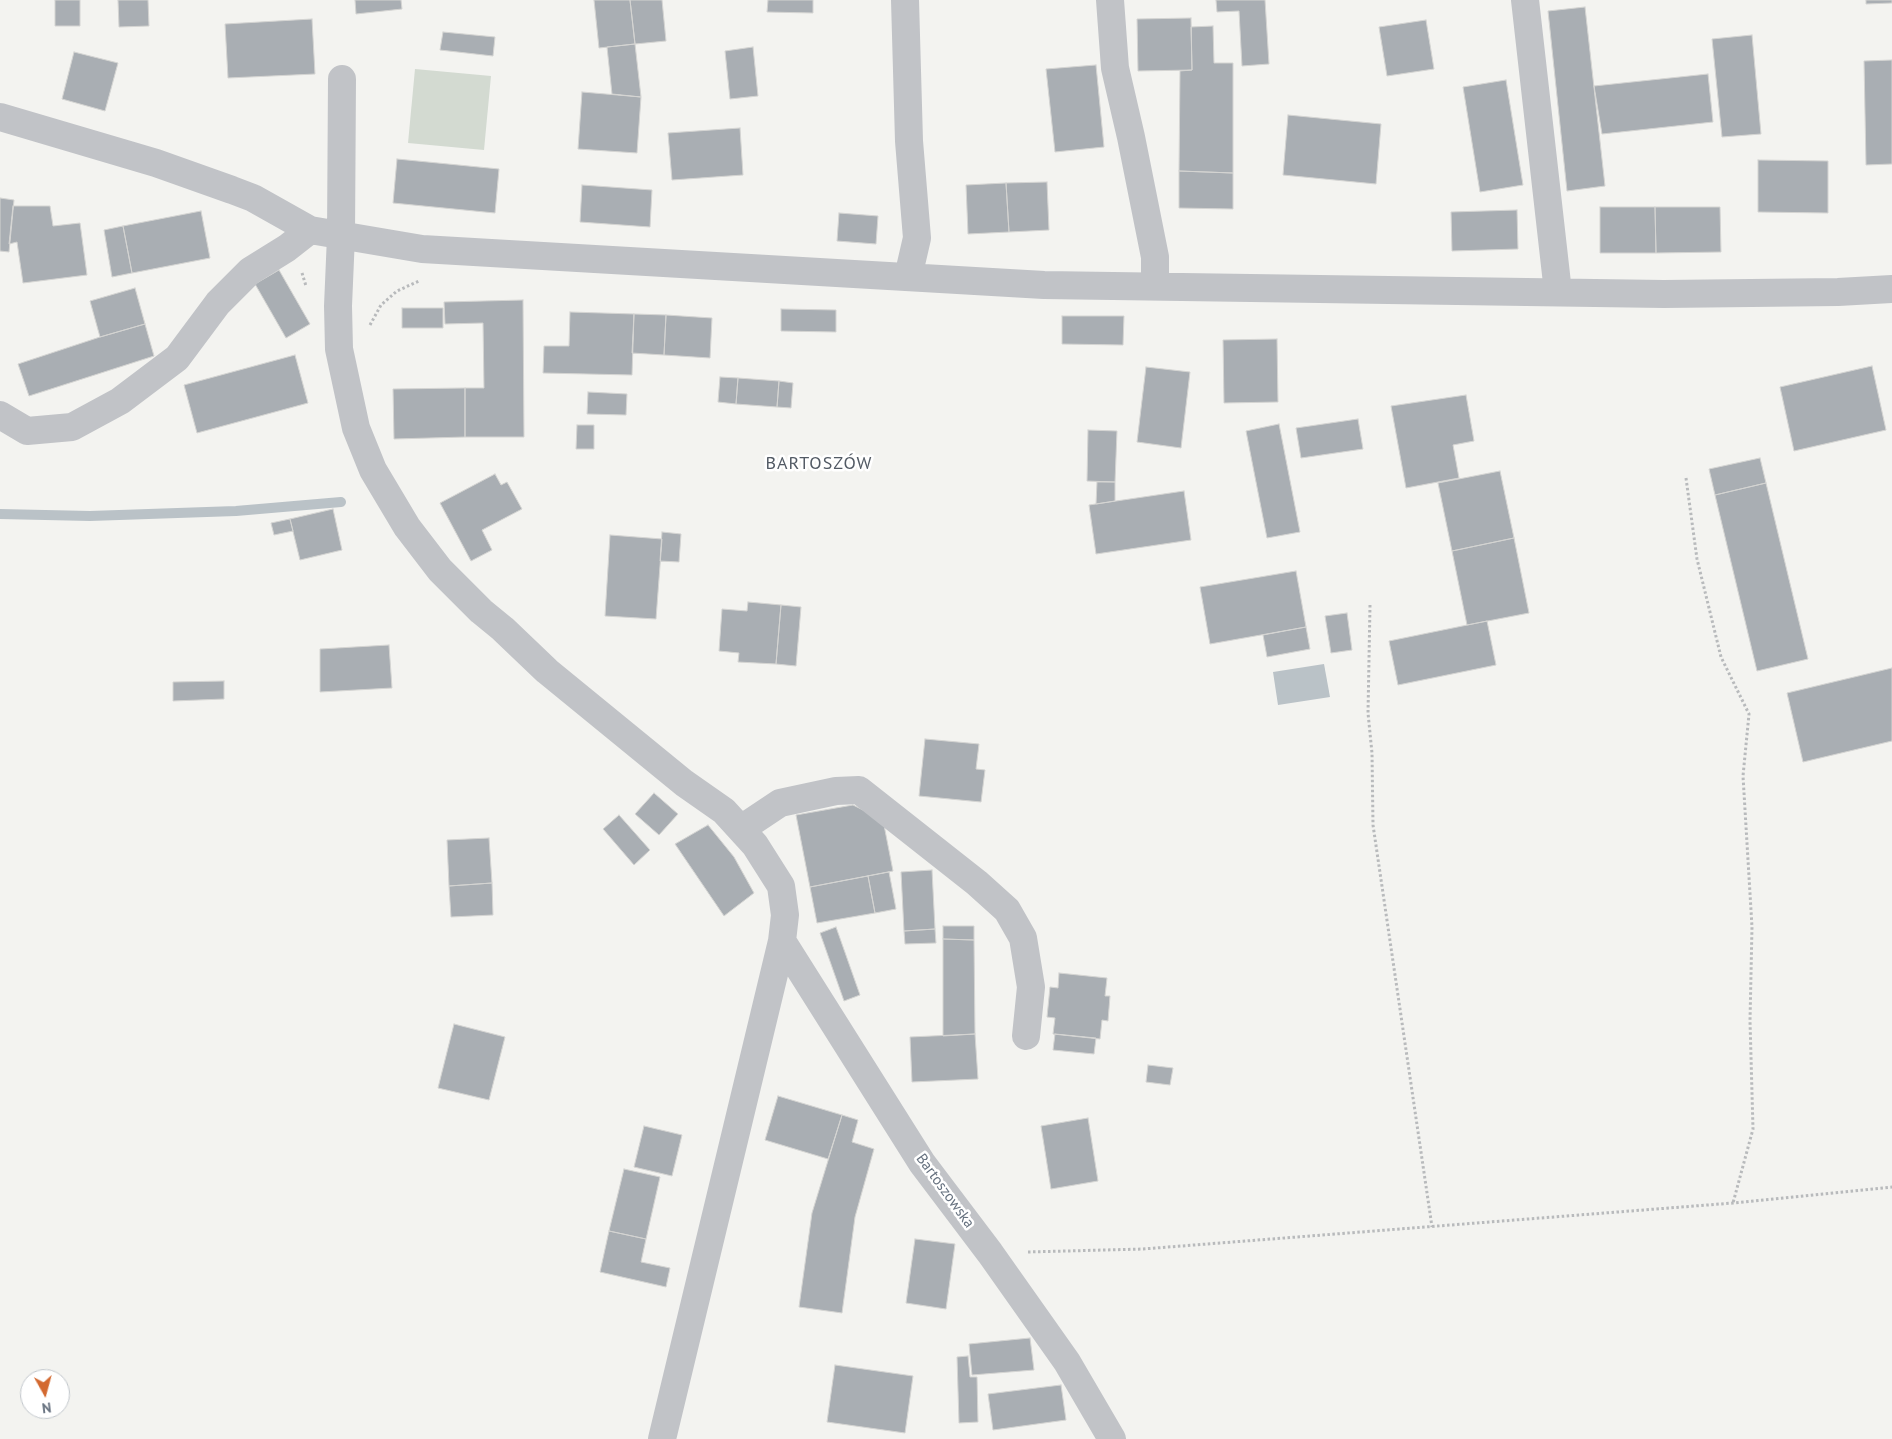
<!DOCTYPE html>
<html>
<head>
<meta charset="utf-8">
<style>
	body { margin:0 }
	#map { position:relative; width:1892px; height:1439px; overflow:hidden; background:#f3f3f0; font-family:"PT Sans",sans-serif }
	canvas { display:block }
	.north { position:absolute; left:20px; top:1369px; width:50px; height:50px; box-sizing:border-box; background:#fff; border:1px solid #c1c6cb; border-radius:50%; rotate:173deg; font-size:14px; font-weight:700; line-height:20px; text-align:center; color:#65707e }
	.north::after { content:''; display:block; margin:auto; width:18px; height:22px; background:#d36930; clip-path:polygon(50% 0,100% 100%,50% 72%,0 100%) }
</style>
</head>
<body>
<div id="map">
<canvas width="1892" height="1439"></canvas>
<div class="north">N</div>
</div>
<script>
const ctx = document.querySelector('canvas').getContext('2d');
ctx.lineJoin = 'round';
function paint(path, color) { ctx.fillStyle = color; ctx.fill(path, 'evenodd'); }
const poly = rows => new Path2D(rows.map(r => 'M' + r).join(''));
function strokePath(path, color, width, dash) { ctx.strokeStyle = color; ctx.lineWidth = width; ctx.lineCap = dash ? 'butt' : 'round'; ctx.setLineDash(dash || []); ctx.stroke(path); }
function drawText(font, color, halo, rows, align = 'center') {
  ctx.font = font + ' "PT Sans",sans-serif'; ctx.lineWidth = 5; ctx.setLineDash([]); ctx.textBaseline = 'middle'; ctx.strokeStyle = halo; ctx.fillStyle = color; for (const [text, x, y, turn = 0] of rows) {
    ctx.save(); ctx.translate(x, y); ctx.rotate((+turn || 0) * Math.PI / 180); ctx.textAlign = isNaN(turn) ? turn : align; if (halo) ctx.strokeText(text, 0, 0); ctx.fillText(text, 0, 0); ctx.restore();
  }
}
const green = poly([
	[415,69,491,76,484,150,408,143]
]);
const water = poly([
	[1324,664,1330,697,1278,705,1273,672]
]);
const stream = poly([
	[0,514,90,516,236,511,341,502]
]);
const building = poly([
	[55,0,80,0,80,26,55,26,55,0],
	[118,0,148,0,149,26,119,27,118,0],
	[355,0,401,0,402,9,356,14,355,0],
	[594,0,630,0,635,44,599,48,594,0],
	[630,0,662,0,666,41,635,44,630,0],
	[768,0,813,0,813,13,767,12,768,0],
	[1216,0,1265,0,1269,64,1242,66,1239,11,1217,12,1216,0],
	[1866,0,1892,0,1892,3,1866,4,1866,0],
	[1585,7,1605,186,1567,191,1548,11,1585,7],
	[1191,18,1192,70,1138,71,1137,19,1191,18],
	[312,19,315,74,228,78,225,24,312,19],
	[1426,20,1434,69,1387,76,1379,27,1426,20],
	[1213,26,1214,63,1233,63,1233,173,1179,171,1180,71,1192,70,1191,27,1213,26],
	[443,32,495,37,493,56,440,50,443,32],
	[1752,35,1761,134,1722,137,1712,39,1752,35],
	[635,44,641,97,612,94,607,47,635,44],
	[753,47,758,96,730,99,725,51,753,47],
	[74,52,118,63,105,111,62,99,74,52],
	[1892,60,1892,164,1866,165,1864,61,1892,60],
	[1096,65,1104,147,1055,152,1046,69,1096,65],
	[1708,74,1713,122,1602,134,1594,86,1708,74],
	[1506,80,1523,185,1480,192,1463,87,1506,80],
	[582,92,641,97,637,153,578,149,582,92],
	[1288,115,1381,124,1376,184,1283,175,1288,115],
	[740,128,743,175,672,180,668,133,740,128],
	[397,159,499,169,495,213,393,203,397,159],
	[1758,160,1828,161,1828,213,1758,212,1758,160],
	[1179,171,1233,173,1233,209,1179,208,1179,171],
	[1047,182,1049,230,1009,232,1006,183,1047,182],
	[1006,183,1009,232,968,234,966,185,1006,183],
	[582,185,652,190,650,227,580,222,582,185],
	[0,198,14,200,9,252,0,251,0,198],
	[13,206,50,206,53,226,80,223,87,275,23,283,17,242,9,244,13,206],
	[1600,207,1655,207,1656,253,1600,253,1600,207],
	[1655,207,1720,207,1721,252,1656,253,1655,207],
	[1517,210,1518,249,1452,251,1451,212,1517,210],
	[201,211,210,258,132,273,123,226,201,211],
	[839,213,878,216,876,244,837,241,839,213],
	[123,226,132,273,112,277,104,230,123,226],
	[279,270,310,324,286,338,255,284,279,270],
	[135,288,145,324,100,337,90,301,135,288],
	[523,300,524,437,465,437,465,388,484,388,483,323,445,324,444,302,523,300],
	[402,308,443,308,443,328,402,328,402,308],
	[781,309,836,310,836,332,781,331,781,309],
	[570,312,634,314,632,375,543,373,544,346,569,346,570,312],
	[634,314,666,315,664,355,632,353,634,314],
	[666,315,712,318,710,358,664,355,666,315],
	[1062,316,1124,316,1123,345,1062,344,1062,316],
	[145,324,154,356,29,396,18,364,100,337,145,324],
	[1277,339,1278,402,1224,403,1223,340,1277,339],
	[295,355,308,403,197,433,184,385,295,355],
	[1872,366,1886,430,1794,451,1780,387,1872,366],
	[1146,367,1190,372,1181,448,1137,442,1146,367],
	[720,377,738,378,736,404,718,402,720,377],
	[738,378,779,381,777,407,736,404,738,378],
	[779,381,793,383,791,408,777,407,779,381],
	[465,388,465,437,394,439,393,389,465,388],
	[588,392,627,394,626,415,587,414,588,392],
	[1466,395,1474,441,1453,445,1459,478,1406,488,1391,406,1466,395],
	[1358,419,1363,449,1301,458,1296,428,1358,419],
	[1279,424,1300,532,1267,538,1246,431,1279,424],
	[577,425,594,425,594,449,576,449,577,425],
	[1088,430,1117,431,1115,482,1087,481,1088,430],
	[1760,458,1766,483,1715,495,1709,469,1760,458],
	[1500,471,1514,538,1452,551,1438,483,1500,471],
	[495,474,501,485,507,482,522,509,482,530,492,550,471,561,440,503,495,474],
	[1097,482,1115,482,1115,501,1096,504,1097,482],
	[1766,483,1808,659,1757,671,1715,495,1766,483],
	[1184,491,1191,540,1096,554,1089,505,1184,491],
	[333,509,342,550,300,560,290,519,333,509],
	[290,519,293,531,274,535,271,523,290,519],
	[662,532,681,534,679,562,660,561,662,532],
	[610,535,662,539,656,619,605,616,610,535],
	[1514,538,1529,613,1467,625,1452,551,1514,538],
	[1296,571,1306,627,1210,644,1200,587,1296,571],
	[748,602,781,605,776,664,738,662,739,653,719,651,722,609,747,611,748,602],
	[781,605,801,607,796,666,776,664,781,605],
	[1347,613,1352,650,1331,653,1325,616,1347,613],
	[1487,621,1496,665,1398,685,1389,641,1487,621],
	[1306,627,1310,649,1267,657,1263,635,1306,627],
	[389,645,392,688,320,692,320,649,389,645],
	[1892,668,1892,741,1803,762,1787,693,1892,668],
	[224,681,224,699,173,701,173,682,224,681],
	[925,739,979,744,976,769,985,770,981,802,919,796,925,739],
	[654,793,678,814,659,835,635,814,654,793],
	[853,805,883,820,893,871,810,887,796,815,853,805],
	[619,815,650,850,634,865,603,829,619,815],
	[708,825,734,857,754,893,724,916,675,844,708,825],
	[489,838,492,883,449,886,447,840,489,838],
	[932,870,935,929,904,931,901,872,932,870],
	[889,872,896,909,875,913,868,876,889,872],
	[868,876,875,913,817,923,810,887,868,876],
	[492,883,493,915,451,917,449,886,492,883],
	[943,926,974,926,974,940,943,939,943,926],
	[836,927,860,995,844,1001,820,933,836,927],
	[935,929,936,943,905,944,904,931,935,929],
	[943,939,974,940,975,1034,943,1036,943,939],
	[1059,973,1107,978,1105,996,1110,996,1108,1021,1102,1020,1100,1039,1053,1034,1055,1018,1047,1017,1050,987,1058,988,1059,973],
	[454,1024,505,1037,489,1100,438,1088,454,1024],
	[975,1034,978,1079,912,1082,910,1037,975,1034],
	[1055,1034,1096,1038,1094,1054,1053,1050,1055,1034],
	[1148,1065,1173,1068,1170,1085,1146,1082,1148,1065],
	[778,1096,842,1115,828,1159,765,1140,778,1096],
	[842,1115,858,1120,852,1142,874,1149,855,1217,842,1313,799,1307,812,1213,842,1115],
	[1088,1118,1098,1181,1051,1189,1041,1126,1088,1118],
	[644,1126,682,1135,672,1176,634,1167,644,1126],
	[624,1169,660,1177,646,1239,609,1231,624,1169],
	[609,1231,646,1239,641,1262,670,1268,666,1287,600,1272,609,1231],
	[915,1239,955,1244,946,1309,906,1303,915,1239],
	[1030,1338,1034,1370,972,1375,969,1344,1030,1338],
	[968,1356,970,1377,977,1377,978,1422,959,1423,957,1357,968,1356],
	[835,1365,913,1376,905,1433,827,1422,835,1365],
	[1061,1385,1066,1420,993,1430,988,1394,1061,1385]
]);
const path = poly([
	[302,273,306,286],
	[370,325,381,305,397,291,419,281],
	[1686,478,1697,559,1721,657,1749,714,1743,776,1752,927,1750,1021,1753,1129,1733,1203],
	[1370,605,1368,713,1372,753,1373,825,1432,1227],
	[1028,1252,1143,1249,1733,1203,1892,1187]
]);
const minor = poly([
	[905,0,909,141,917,238,908,277],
	[1110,0,1115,68,1131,137,1155,257,1155,286],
	[1525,0,1558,292],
	[342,79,341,236,338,306,339,349,356,428,373,470,407,527,440,570,481,611,503,629,547,671,684,783,724,811,755,845,781,886,785,915,782,941,662,1439],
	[0,117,156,163,232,190,253,198,310,230,422,249,1044,285,1664,294,1838,292,1892,289],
	[0,415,27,431,72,427,120,401,177,358,218,303,250,271,287,248,310,230],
	[741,829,780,803,836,791,859,790,977,883,1007,910,1023,938,1031,987,1026,1036],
	[782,941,922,1163,990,1253,1067,1362,1112,1439]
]);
const streetNames = [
	["Bartoszowska",945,1191,54]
];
const quarterNames = [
	["BARTOSZÓW",819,464]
];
paint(green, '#d3dad1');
paint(water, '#bac2c7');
strokePath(stream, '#bac2c7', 10);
paint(building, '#a9aeb3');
strokePath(building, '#d4d4d2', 1);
strokePath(path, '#b8babc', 3, [2.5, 2.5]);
strokePath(minor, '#c1c3c7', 28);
drawText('15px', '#65707e', '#fff', streetNames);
ctx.letterSpacing = '1px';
drawText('18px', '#525a64', '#fff', quarterNames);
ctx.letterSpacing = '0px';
</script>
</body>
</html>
